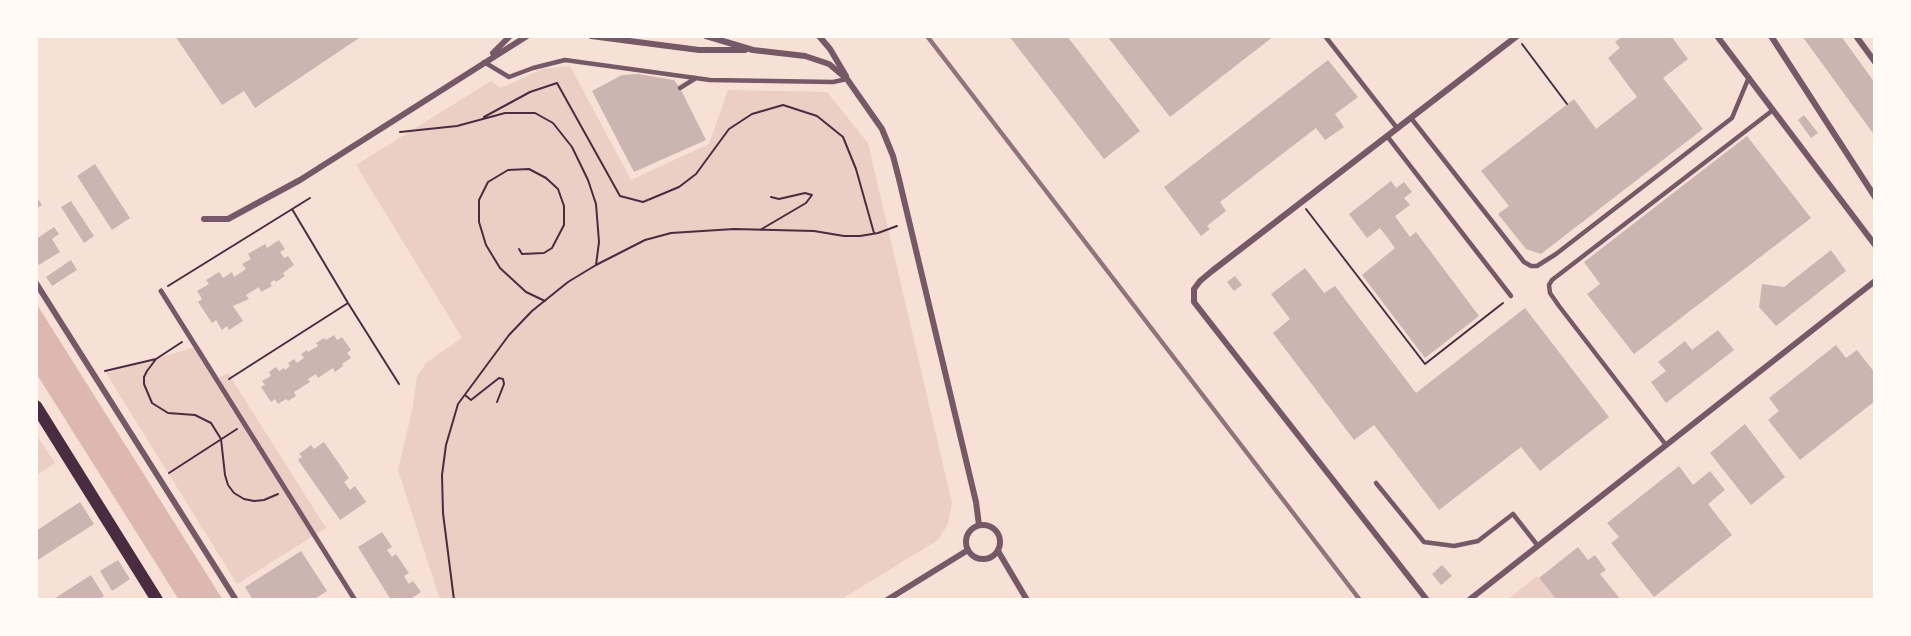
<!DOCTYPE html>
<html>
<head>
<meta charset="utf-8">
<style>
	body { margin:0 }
	#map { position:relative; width:1911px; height:636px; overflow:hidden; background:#f7e1d7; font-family:Roboto,sans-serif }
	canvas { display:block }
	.frame { position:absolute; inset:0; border:38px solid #fffaf5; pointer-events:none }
</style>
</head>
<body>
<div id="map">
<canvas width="1911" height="636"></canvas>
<div class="frame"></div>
</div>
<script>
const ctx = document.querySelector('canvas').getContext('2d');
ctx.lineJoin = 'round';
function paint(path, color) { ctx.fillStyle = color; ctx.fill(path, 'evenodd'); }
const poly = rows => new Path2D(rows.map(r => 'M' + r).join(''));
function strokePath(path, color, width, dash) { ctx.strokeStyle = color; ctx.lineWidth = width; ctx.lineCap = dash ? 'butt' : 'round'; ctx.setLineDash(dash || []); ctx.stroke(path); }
const green = poly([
	[570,66,631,180,709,144,728,90,827,92,868,143,952,503,948,524,938,540,840,600,440,600,398,470,412,411,417,377,427,362,462,338,356,165,491,81,501,88,542,69],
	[199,346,219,378,228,373,326,528,237,584,106,373],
	[36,434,55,463,36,476],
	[1537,576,1557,600,1507,600]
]);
const water = poly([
	[36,304,36,303,223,600,179,600,36,373]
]);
const building = poly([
	[175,36,362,36,255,108,244,91,222,105],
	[1009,36,1067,36,1140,131,1104,159],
	[1107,36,1274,36,1170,117],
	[1623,36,1671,36,1688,59,1663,78,1703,129,1541,254,1526,249,1498,214,1509,206,1481,171,1574,99,1596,129,1637,97,1608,58,1620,48,1615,42],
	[1802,36,1841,36,1875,83,1875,136],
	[1328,60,1358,97,1335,114,1344,127,1325,140,1316,128,1220,202,1226,211,1207,226,1210,229,1201,236,1164,187],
	[638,74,674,80,680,88,706,140,634,172,592,91,622,75],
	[1804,115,1818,133,1811,138,1798,120],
	[1747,136,1811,218,1634,354,1587,294,1600,284,1584,262],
	[95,164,130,218,112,230,77,176],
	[1391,181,1396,188,1404,182,1412,192,1404,198,1410,205,1395,216,1410,237,1416,232,1479,316,1425,358,1362,275,1395,248,1380,228,1367,238,1349,214],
	[38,199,42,205,36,209,36,200],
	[71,201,94,236,84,243,61,207],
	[54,227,59,234,52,239,60,252,39,265,36,260,36,239],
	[279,240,285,249,280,252,284,258,288,256,294,265,283,273,285,276,276,282,274,280,270,283,272,286,261,292,259,287,246,295,249,299,233,306,243,321,229,330,227,326,222,330,216,320,212,323,198,302,202,299,197,291,209,284,206,280,219,272,223,278,232,272,234,277,246,269,242,264,251,259,248,254,265,244,267,248],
	[1831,250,1846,271,1776,326,1759,307,1762,284,1784,287],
	[71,260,77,270,52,286,46,277],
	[1305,268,1324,293,1335,286,1416,393,1525,308,1609,417,1540,471,1521,447,1439,510,1374,425,1354,440,1273,333,1290,319,1271,294],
	[1235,276,1242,285,1234,291,1227,282],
	[1718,330,1734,350,1666,403,1651,382,1666,371,1658,362,1685,341,1692,350],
	[334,335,337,340,342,337,351,350,347,353,351,358,342,364,343,366,335,372,333,368,318,378,316,374,308,379,310,382,294,392,296,396,288,401,286,399,278,404,275,399,271,402,261,387,265,385,262,381,271,376,269,372,276,367,279,371,284,368,285,370,290,366,288,363,294,359,297,363,304,358,301,354,307,350,308,352,318,346,316,343,324,338,326,340],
	[1836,345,1846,358,1857,350,1875,373,1875,401,1800,460,1768,420,1779,411,1769,398],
	[1745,424,1785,477,1751,505,1710,453],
	[324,442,349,478,344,482,350,490,355,486,366,502,340,520,298,460,302,457,299,454,311,445,314,449],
	[1679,466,1693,485,1710,471,1725,490,1708,504,1732,535,1654,597,1611,543,1619,537,1607,523],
	[80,502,94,524,36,561,36,531],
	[382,532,392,547,387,550,392,557,396,554,409,573,404,576,409,584,413,581,421,592,409,600,391,600,358,547],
	[1578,547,1588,560,1595,555,1606,570,1600,574,1621,600,1557,600,1539,578],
	[301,551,327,591,313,600,253,600,245,587],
	[118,560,130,579,112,591,100,571],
	[1442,565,1452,576,1441,585,1432,574],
	[91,575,104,596,98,600,52,600]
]);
const path = poly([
	[1522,44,1567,104],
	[484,117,530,92,557,83,620,196,643,202,679,187,696,174,729,129,752,114,783,105,817,116,843,137,856,169,874,233],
	[400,132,457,126,505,113,535,113,553,123,572,147,588,180,596,204,599,242,596,265,568,282,532,311,509,335,458,404,446,445,442,475,443,513,454,600],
	[292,209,348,303,399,384],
	[1306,209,1425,364,1503,303],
	[760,230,806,203,812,195,805,193,779,199,771,197],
	[519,249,522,254,544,253,552,248,564,225,564,206,558,189,546,178,529,169,508,170,488,182,479,200,479,222,486,245,500,268,526,292,545,301],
	[596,265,645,240,671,233,734,229,814,231,844,236,860,236,878,233,897,226],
	[168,286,310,198],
	[182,342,156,359,147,371,144,377,144,384,152,403,168,413,195,415,211,423,221,439,225,475,228,485,234,493,244,499,254,501,264,500,278,494],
	[105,371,156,359],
	[229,379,348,303],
	[465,395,471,400,499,378,503,379,504,384,497,402],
	[169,473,237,429]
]);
const service = poly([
	[1325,36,1397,128],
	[484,62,509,77,533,68,565,60,710,80,833,82,847,79],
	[680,88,696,78],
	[1411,118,1524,262,1531,266,1537,266,1556,254,1732,118,1749,77],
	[1387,136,1511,296],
	[1666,445,1559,306,1550,293,1549,285,1552,280,1773,110],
	[1376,483,1424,542,1454,546,1478,541,1513,514,1538,546]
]);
const pedestrian = poly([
	[161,291,355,600]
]);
const minor = poly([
	[591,36,699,50,745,50],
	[706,36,753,50,805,56,829,64,847,79,882,129,893,156,899,179,976,502,979,525],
	[819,36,830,49,846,76],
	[1717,36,1875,245],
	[1771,36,1875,197],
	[1856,36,1875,62],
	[493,53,510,36],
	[204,219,228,219,300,180,527,36],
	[36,283,236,600],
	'966 542a17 17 0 1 1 34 0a17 17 0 1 1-34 0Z',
	[998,551,1027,600],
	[887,600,968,550],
	[1427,600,1208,320,1194,302,1194,289,1200,281,1212,271,1517,36],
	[1469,600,1875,281]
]);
const secondary = poly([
	[36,406,157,600]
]);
const rail = poly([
	[927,36,1360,600]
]);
paint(green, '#ebcfc5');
paint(water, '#dcb8b0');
paint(building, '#ccb4b1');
strokePath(path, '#4a2c40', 2);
strokePath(service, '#755966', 4.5);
strokePath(pedestrian, '#755966', 5);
strokePath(minor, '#755966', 6);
strokePath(secondary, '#4a2c40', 12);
strokePath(rail, '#8f747c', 4.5);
</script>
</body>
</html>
